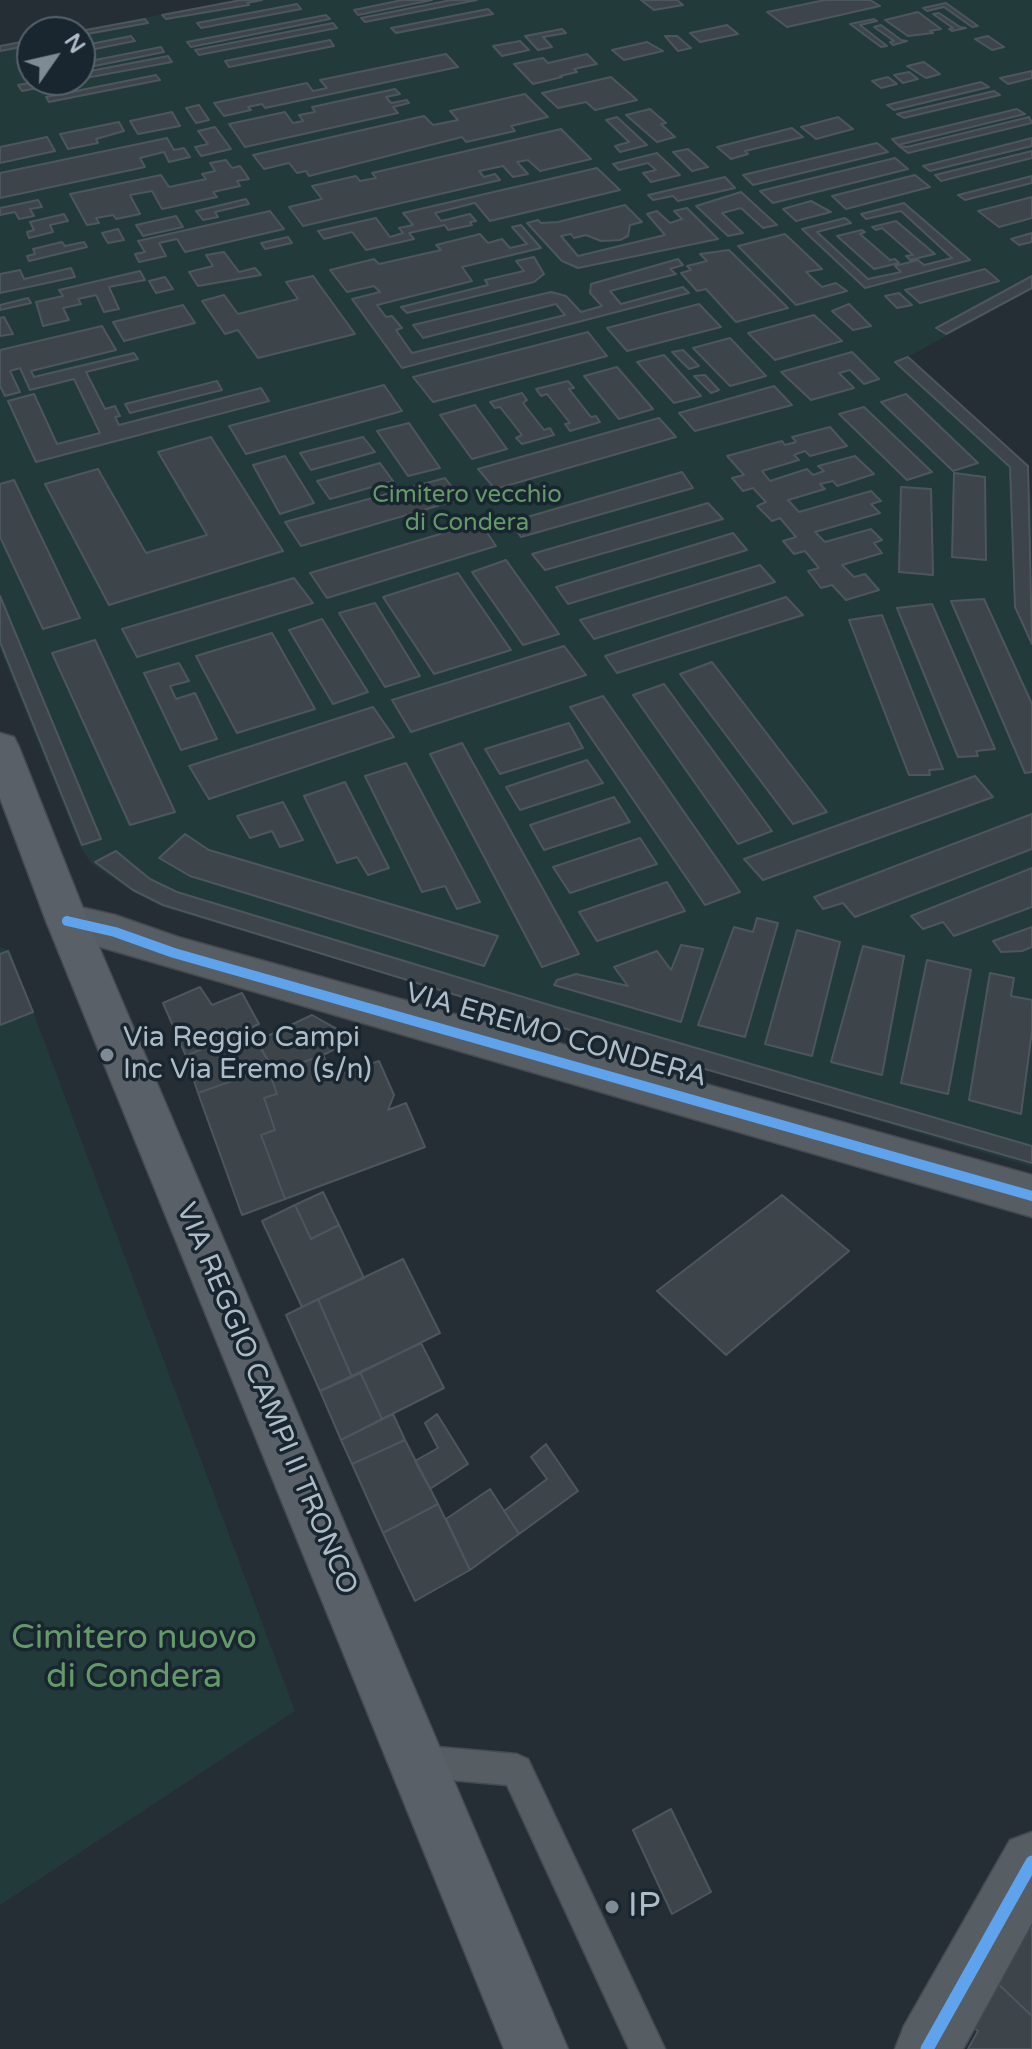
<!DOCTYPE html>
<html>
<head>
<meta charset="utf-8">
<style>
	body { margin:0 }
	#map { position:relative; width:1032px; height:2049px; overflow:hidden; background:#262e35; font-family:"Varela Round",sans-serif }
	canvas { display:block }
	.north { position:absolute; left:16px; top:16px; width:80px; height:80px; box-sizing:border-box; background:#19262f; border:2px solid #55626c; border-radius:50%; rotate:56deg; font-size:22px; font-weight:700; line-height:32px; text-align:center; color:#aebcc7 }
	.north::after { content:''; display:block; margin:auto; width:28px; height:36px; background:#7e8a94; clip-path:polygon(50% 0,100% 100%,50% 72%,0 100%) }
</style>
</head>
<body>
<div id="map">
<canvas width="1032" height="2049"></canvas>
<div class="north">N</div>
</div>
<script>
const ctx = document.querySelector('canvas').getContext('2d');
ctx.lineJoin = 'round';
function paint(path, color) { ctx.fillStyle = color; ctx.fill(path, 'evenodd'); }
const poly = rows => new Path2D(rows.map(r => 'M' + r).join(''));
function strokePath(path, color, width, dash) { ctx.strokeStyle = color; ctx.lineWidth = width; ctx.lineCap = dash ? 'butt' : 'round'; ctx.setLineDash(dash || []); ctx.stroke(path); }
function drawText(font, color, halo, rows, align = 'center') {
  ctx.font = font + ' "Varela Round",sans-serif'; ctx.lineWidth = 7; ctx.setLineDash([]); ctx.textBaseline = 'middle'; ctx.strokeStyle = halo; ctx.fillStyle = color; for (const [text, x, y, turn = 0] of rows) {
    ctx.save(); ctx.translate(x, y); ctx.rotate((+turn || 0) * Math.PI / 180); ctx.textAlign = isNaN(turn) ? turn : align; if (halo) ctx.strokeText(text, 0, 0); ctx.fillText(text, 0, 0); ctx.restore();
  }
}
const green = poly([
	[236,0,1032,0,1032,289,908,357,1028,466,1032,511,1032,1167,162,907,133,892,91,863,80,846,0,649,0,46,32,40,32,80,80,80,80,32,72,32],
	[0,947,10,950,295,1711,0,1905]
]);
const building = poly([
	[241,0,262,0,247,3,249,5,166,19,162,15,241,0],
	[402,0,432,0,358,15,354,10,402,0],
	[451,0,477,0,365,22,361,18,451,0],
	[641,0,677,0,683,5,654,10,641,0],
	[825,0,870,0,880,6,787,27,767,12,825,0],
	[946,3,978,26,972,27,944,7,927,11,923,8,946,3],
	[297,4,301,9,201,28,197,23,297,4],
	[488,9,493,14,396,33,391,28,488,9],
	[918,12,941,29,930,31,933,33,908,36,885,20,918,12],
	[939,13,960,27,966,28,952,31,949,29,953,28,933,14,939,13],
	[326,15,330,19,191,47,187,42,326,15],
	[145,19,148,23,87,34,75,32,145,19],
	[874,19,877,21,860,25,887,46,881,47,850,24,874,19],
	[333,23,337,28,199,55,195,50,333,23],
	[727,25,738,34,700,42,690,33,727,25],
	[881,25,901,40,907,41,893,45,890,42,894,41,874,27,881,25],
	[562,29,566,33,543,37,552,47,538,50,525,36,562,29],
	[131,36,135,41,80,52,80,46,131,36],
	[665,36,677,36,691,48,678,51,665,36],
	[988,36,1004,47,992,50,975,39,988,36],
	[32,40,32,45,0,51,0,46,32,40],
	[330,40,334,46,229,67,225,61,330,40],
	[520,41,529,50,502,56,493,46,520,41],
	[647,42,663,51,624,60,612,50,647,42],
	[161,47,164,52,80,69,80,63,161,47],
	[446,54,458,67,265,108,262,104,248,107,251,110,224,116,214,103,307,83,313,91,327,88,320,80,446,54],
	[587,54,597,64,574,69,577,72,560,76,562,77,533,84,514,64,543,58,548,63,587,54],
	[168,56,172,62,80,79,80,73,168,56],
	[924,62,940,74,926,78,907,66,924,62],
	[1032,71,1032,78,1008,84,1000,78,1032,71],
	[909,72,918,79,903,83,894,75,909,72],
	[156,75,160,80,49,102,46,97,156,75],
	[611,77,637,100,595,110,586,102,558,108,542,93,611,77],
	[888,77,897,84,881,88,872,81,888,77],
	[45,80,77,80,22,91,18,85,45,80],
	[981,82,989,87,894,110,887,105,981,82],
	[395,89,400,94,386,97,391,103,407,100,409,103,393,107,398,113,245,147,229,124,285,112,293,123,303,121,299,115,315,112,312,107,395,89],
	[994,91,1000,95,904,118,897,114,994,91],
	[525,94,548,117,511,126,515,131,466,142,462,137,309,176,306,171,297,173,289,163,264,169,253,155,424,116,433,125,458,120,450,111,525,94],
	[199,105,209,120,196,123,186,108,199,105],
	[650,109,666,123,661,124,675,137,657,142,626,115,650,109],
	[1017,109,1025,114,898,145,892,139,1017,109],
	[172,112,180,126,138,134,130,121,172,112],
	[617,117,647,145,620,152,615,146,629,142,606,120,617,117],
	[838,117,853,129,816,139,801,127,838,117],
	[1029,117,1032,123,908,153,899,146,907,147,1029,117],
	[119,122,124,131,96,139,98,143,68,149,60,134,119,122],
	[215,127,231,149,201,156,195,147,208,144,198,131,215,127],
	[792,128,803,137,745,151,748,154,731,159,717,147,792,128],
	[561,129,591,159,540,171,528,160,517,162,528,174,513,177,503,166,479,171,484,177,495,174,500,180,303,226,289,207,322,199,312,186,356,176,360,181,376,178,372,173,561,129],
	[47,137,55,151,0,163,0,147,47,137],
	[167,138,174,150,184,148,190,157,169,162,164,152,140,158,145,167,0,198,0,173,167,138],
	[1032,138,1032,146,930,171,923,166,1032,138],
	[877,143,888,152,753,185,743,175,877,143],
	[688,149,708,167,692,171,673,152,688,149],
	[1032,151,1032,158,941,181,935,175,1032,151],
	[657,153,680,175,651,182,643,173,656,170,648,163,619,170,613,164,657,153],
	[895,158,908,169,773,203,760,191,895,158],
	[226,160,232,168,240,166,249,179,237,181,240,186,213,192,217,197,162,209,152,191,130,195,140,214,116,219,113,215,96,218,99,223,87,225,70,194,161,175,169,187,206,179,202,174,215,171,210,163,226,160],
	[597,168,620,190,490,221,475,203,435,213,441,221,470,214,476,221,470,222,472,225,448,230,445,225,409,233,414,239,366,250,352,232,324,239,318,231,376,218,390,237,403,233,399,228,413,225,403,213,597,168],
	[915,175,930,187,846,209,832,196,915,175],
	[1032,176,1032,183,965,200,958,195,1032,176],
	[725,177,735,188,678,201,673,196,653,200,648,195,725,177],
	[741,192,777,225,763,228,741,208,722,213,743,233,728,236,696,206,741,192],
	[1032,197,1032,218,999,227,978,211,1032,197],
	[246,199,249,204,215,212,218,217,203,220,196,211,246,199],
	[38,200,42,207,30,209,34,216,19,219,15,212,0,215,0,208,38,200],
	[811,201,831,212,796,221,783,209,811,201],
	[904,203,970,260,865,288,802,229,845,218,851,223,817,232,868,279,901,272,895,266,918,260,924,265,952,258,901,211,866,219,861,214,904,203],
	[625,205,642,222,630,225,628,236,620,240,601,241,586,235,574,238,571,234,561,236,578,256,665,235,647,214,657,211,670,223,682,219,674,211,687,208,718,239,578,268,562,261,527,223,538,220,541,223,558,222,625,205],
	[270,211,284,229,185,252,177,239,159,243,166,256,139,262,135,254,145,252,138,241,270,211],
	[64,214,68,221,50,225,53,232,29,238,27,232,34,230,30,222,64,214],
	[176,216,183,227,143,236,136,225,176,216],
	[896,221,935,254,910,260,906,256,913,255,882,228,876,230,872,227,896,221],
	[521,225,541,248,462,267,472,281,377,305,386,317,392,316,402,328,396,330,412,353,565,315,556,304,423,338,413,325,551,292,566,296,581,312,602,306,590,293,591,284,678,259,683,265,670,269,676,274,610,291,621,304,683,287,689,293,402,368,352,299,380,292,374,286,347,292,330,270,374,259,379,264,441,250,436,245,480,234,488,243,502,239,510,248,527,244,512,227,521,225],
	[118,229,124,240,108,243,102,233,118,229],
	[862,230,865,232,860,234,890,260,895,259,899,263,874,269,837,236,862,230],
	[1032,233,1032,242,1019,245,1011,239,1032,233],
	[785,234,822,269,806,272,822,287,836,283,847,291,796,305,738,246,785,234],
	[288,237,292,243,265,249,261,243,288,237],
	[62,242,65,246,84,242,87,247,29,261,27,256,35,254,33,249,62,242],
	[729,250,788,308,736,322,706,289,697,291,681,273,691,270,687,266,707,261,700,254,729,250],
	[224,252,239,272,255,268,261,275,198,286,189,272,213,266,206,255,224,252],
	[534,257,544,274,534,282,407,313,401,307,488,285,485,280,524,271,516,261,534,257],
	[71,268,75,277,0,293,0,274,20,270,24,279,71,268],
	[985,269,999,281,920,303,905,290,985,269],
	[140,271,145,280,109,287,119,309,104,312,96,295,78,299,81,304,63,308,69,320,43,326,36,302,63,296,59,290,140,271],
	[313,276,355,334,258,358,238,330,225,334,202,301,224,295,238,314,298,299,286,282,313,276],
	[1032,276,1032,288,946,334,936,328,1032,276],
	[165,277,173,289,156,293,149,281,165,277],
	[899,293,912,305,897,308,885,296,899,293],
	[28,298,31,303,0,310,0,305,28,298],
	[699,304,721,327,627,351,607,328,699,304],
	[849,304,871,326,853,330,832,311,849,304],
	[183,305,195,323,124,341,113,322,183,305],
	[814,315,842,341,775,360,748,333,814,315],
	[4,317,13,334,0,336,0,318,4,317],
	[102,326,116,350,31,371,34,377,134,353,138,359,86,372,105,409,115,406,120,416,115,417,119,425,261,388,269,401,36,462,8,401,34,394,57,444,100,433,74,379,30,390,20,368,10,371,20,392,5,396,0,386,0,350,102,326],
	[588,332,607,356,433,402,413,377,588,332],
	[730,338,766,376,730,386,693,348,730,338],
	[683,350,699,366,689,369,672,352,683,350],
	[852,352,879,379,864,384,850,370,839,373,854,388,811,400,781,372,852,352],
	[664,355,701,396,674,403,637,362,664,355],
	[908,357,1028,466,1032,644,1015,607,1010,467,895,362,908,357],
	[617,367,653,409,619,419,584,376,617,367],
	[705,375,719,390,711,393,694,376,705,375],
	[217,381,222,390,130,413,125,404,217,381],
	[568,381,574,388,569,389,591,417,596,416,600,422,570,431,565,424,570,423,547,394,541,396,536,389,568,381],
	[384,385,402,411,246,454,229,426,384,385],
	[774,386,792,405,695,431,679,413,774,386],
	[522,393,527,400,523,403,544,430,550,428,554,435,522,444,516,438,522,435,500,407,495,408,490,402,522,393],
	[906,394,978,463,953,471,881,402,906,394],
	[475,405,507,449,472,459,440,415,475,405],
	[864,407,932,472,907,480,839,414,864,407],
	[659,418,676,437,495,489,478,469,659,418],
	[409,423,440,468,408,476,377,431,409,423],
	[830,427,847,446,810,456,805,451,794,455,799,460,762,471,770,481,807,469,813,475,824,471,818,466,855,456,874,474,837,486,833,481,820,484,825,489,788,500,799,512,871,491,881,501,871,504,880,513,815,532,825,542,871,529,882,540,874,543,882,553,842,565,854,577,865,574,879,590,846,600,832,585,821,588,808,571,819,568,805,551,794,554,783,541,796,537,780,518,772,521,757,506,766,502,753,488,743,491,732,478,744,475,727,456,782,441,785,445,796,442,792,437,830,427],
	[211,437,283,551,109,605,45,484,98,469,146,553,207,535,158,452,211,437],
	[363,437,375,452,311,470,300,453,363,437],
	[285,456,314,503,280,514,253,465,285,456],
	[380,463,393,481,330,499,317,481,380,463],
	[682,472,693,488,521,537,510,522,682,472],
	[954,473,985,477,986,560,952,557,954,473],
	[445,478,461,499,301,546,285,522,445,478],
	[14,480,80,618,43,629,0,537,0,484,14,480],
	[901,487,931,489,933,575,899,572,901,487],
	[708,503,723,519,545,570,532,554,708,503],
	[480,522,496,546,327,598,310,573,480,522],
	[733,533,747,550,568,604,556,587,733,533],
	[506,560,559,634,523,645,472,572,506,560],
	[760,565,775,582,594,639,580,620,760,565],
	[458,573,511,650,434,674,383,597,458,573],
	[294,578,313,603,137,657,122,629,294,578],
	[0,596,101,839,82,845,0,642,0,596],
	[786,597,803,615,617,673,605,656,786,597],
	[984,599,1032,704,1032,772,1025,773,951,601,984,599],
	[375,603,420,676,385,687,339,613,375,603],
	[932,604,995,749,976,751,978,756,958,757,897,608,932,604],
	[882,615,943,769,929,770,930,775,909,775,849,620,882,615],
	[322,619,368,692,333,704,289,630,322,619],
	[272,633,315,709,237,733,196,656,272,633],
	[95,640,175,812,130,825,52,653,95,640],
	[564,646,586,675,411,732,392,700,564,646],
	[712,662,827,812,793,824,680,674,712,662],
	[179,663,189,681,170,686,176,699,195,693,217,739,181,750,144,673,179,663],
	[664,684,772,831,738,844,633,695,664,684],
	[603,696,740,892,705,905,570,707,603,696],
	[373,707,394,737,209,799,189,766,373,707],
	[569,723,583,748,500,774,485,749,569,723],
	[462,743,579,954,542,967,430,754,462,743],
	[587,760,603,783,520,810,506,787,587,760],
	[406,763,480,902,457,909,445,886,422,892,365,776,406,763],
	[975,776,993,797,763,880,744,859,975,776],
	[345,782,389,868,368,875,357,857,337,863,304,796,345,782],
	[614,797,630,822,544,850,530,825,614,797],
	[283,802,303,840,280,847,272,831,250,838,237,816,283,802],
	[1032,814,1032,849,855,917,843,903,823,909,814,897,1032,814],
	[185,834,209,850,498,936,484,966,190,876,159,858,185,834],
	[640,838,657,864,570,893,553,867,640,838],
	[116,851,150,879,177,892,556,1007,1032,1146,1032,1163,583,1034,163,905,133,890,95,862,116,851],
	[1032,868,1032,907,954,936,943,922,923,929,911,916,1032,868],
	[667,882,685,911,597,941,579,912,667,882],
	[757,918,778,923,745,1037,698,1025,734,927,753,932,757,918],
	[1032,927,1032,947,1022,951,1001,952,993,941,1032,927],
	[797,930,840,942,812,1056,765,1044,797,930],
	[681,945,703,949,681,1022,554,985,557,980,576,974,628,986,614,967,657,951,671,970,681,945],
	[863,946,904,956,882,1075,831,1062,863,946],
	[8,951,33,1012,0,1025,0,954,8,951],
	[927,960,971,970,948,1094,901,1083,927,960],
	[990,973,1014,978,1011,996,1032,1000,1032,1031,1021,1114,969,1100,990,973],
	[200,987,212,1005,242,993,259,1024,186,1056,163,1003,200,987],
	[312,1015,355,1039,323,1055,270,1074,272,1067,257,1041,312,1015],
	[248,1029,272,1067,198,1093,186,1056,248,1029],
	[323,1055,332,1077,379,1061,394,1095,388,1110,406,1103,425,1147,285,1199,261,1135,275,1130,264,1098,277,1094,270,1074,323,1055],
	[272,1067,270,1074,277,1094,264,1098,275,1130,261,1135,285,1199,242,1215,198,1093,272,1067],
	[323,1192,339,1225,311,1239,295,1205,323,1192],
	[782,1195,849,1251,726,1355,657,1291,782,1195],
	[295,1205,311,1239,339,1225,364,1278,302,1307,262,1221,295,1205],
	[403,1259,440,1333,352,1377,318,1299,403,1259],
	[318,1299,352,1377,320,1391,286,1315,318,1299],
	[421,1343,444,1388,382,1419,360,1372,421,1343],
	[360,1372,382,1419,341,1440,320,1391,360,1372],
	[393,1414,405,1440,352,1464,341,1440,393,1414],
	[437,1414,468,1464,430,1489,415,1461,438,1448,425,1423,437,1414],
	[405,1440,438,1504,383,1533,352,1464,405,1440],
	[546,1444,578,1491,519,1534,504,1511,547,1479,531,1457,546,1444],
	[490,1489,519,1534,470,1570,446,1519,490,1489],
	[438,1504,470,1570,415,1601,383,1533,438,1504],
	[671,1809,711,1892,672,1914,633,1830,671,1809],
	[1032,1925,1032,2016,995,1981,1032,1925],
	[995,1981,1032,2016,1032,2049,968,2049,978,2031,967,2023,995,1981]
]);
const service = poly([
	[416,1745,517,1754,528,1759,665,2049,629,2049,507,1785,416,1777,405,1772,400,1761,405,1750,416,1745]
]);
const minor = poly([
	[1032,1832,1032,1923,963,2049,895,2049,904,2026,1010,1840,1032,1832]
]);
const tertiary = poly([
	[67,904,115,915,178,937,1032,1175,1032,1217,52,933,46,921,52,909,67,904]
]);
const secondary = poly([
	[0,733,14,737,19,747,88,921,568,2049,504,2049,46,921,0,798,0,733]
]);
const cyclewayFar1 = poly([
	[67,921,115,932,174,953,1032,1196]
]);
const cycleway = poly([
	[927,2049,1032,1862]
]);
const markers = [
	[107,1055,8,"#7e8a94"],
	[612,1907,8,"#7e8a94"]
];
const farParknames = [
	["Cimitero vecchio",467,496],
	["di Condera",467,524]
];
const streetNames = [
	["VIA EREMO CONDERA",556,1036,16],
	["VIA REGGIO CAMPI II TRONCO",266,1399,67]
];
const poiNames = [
	["Via Reggio Campi",123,1039],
	["Inc Via Eremo (s/n)",123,1071]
];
const nearParknames = [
	["Cimitero nuovo",134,1639],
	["di Condera",134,1678]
];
const nearPoinames = [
	["IP",628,1907]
];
paint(green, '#233a3a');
paint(building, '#3d444a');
strokePath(building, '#4d565d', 2);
strokePath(service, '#444a4f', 3);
strokePath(minor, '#444a4f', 3);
strokePath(tertiary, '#444a4f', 3);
strokePath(secondary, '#444a4f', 3);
paint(service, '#565d63');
paint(minor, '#565d63');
paint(tertiary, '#565d63');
paint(secondary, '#596068');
strokePath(cyclewayFar1, '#60a3ed', 10);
strokePath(cycleway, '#60a3ed', 13);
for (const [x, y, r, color] of markers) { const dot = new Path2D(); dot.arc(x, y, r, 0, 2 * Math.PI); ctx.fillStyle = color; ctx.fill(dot); strokePath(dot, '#19262f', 3); }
drawText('24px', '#649a68', '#19262f', farParknames);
drawText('28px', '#aebcc7', '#19262f', streetNames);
drawText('28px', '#aebcc7', '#19262f', poiNames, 'left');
drawText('34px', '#649a68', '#19262f', nearParknames);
drawText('34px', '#aebcc7', '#19262f', nearPoinames, 'left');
</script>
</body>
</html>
